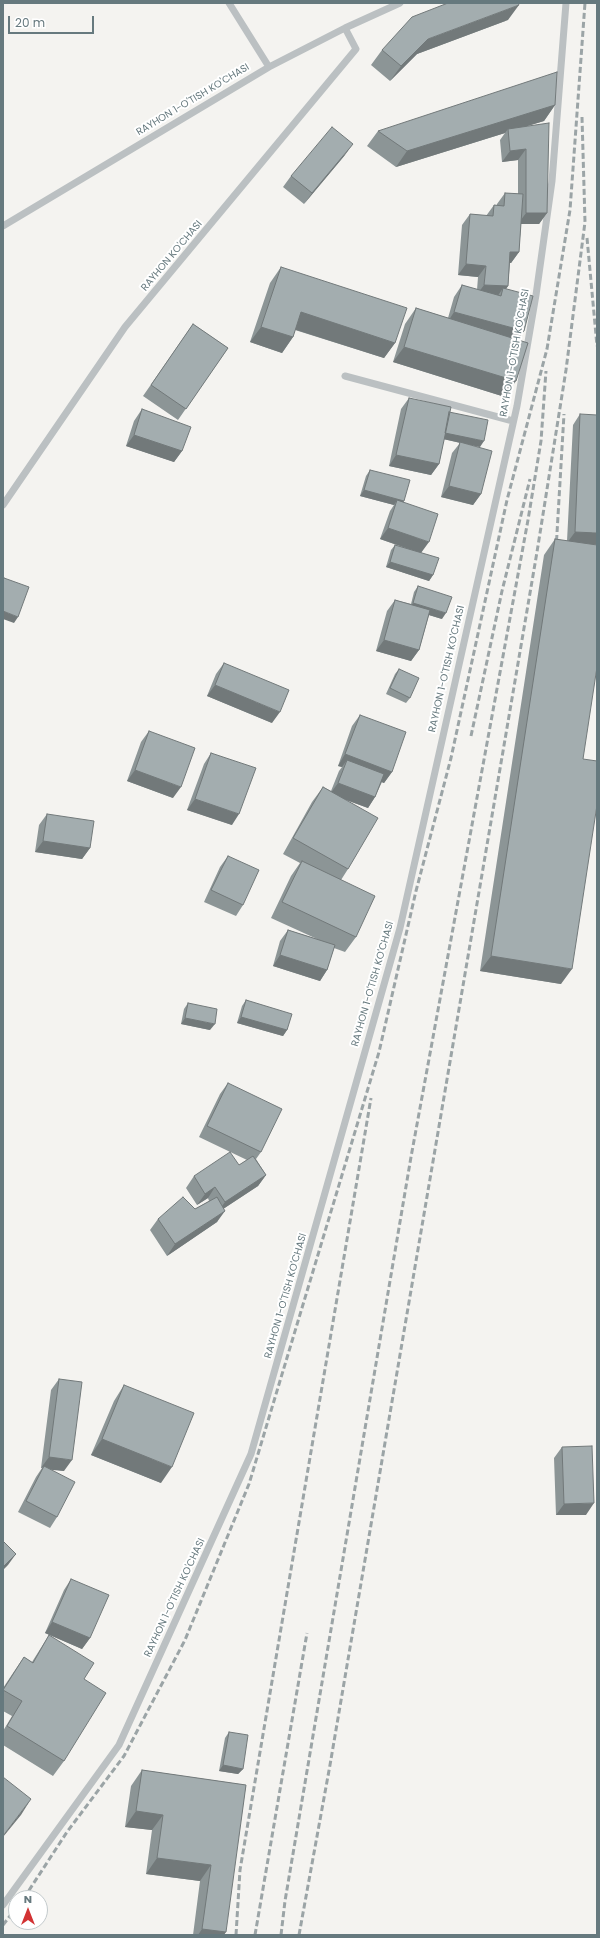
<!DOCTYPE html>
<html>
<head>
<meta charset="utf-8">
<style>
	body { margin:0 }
	#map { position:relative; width:600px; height:1938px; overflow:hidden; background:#f4f3f0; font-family:Poppins,sans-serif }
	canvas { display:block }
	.frame { position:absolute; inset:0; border:4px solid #66797e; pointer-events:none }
	.north { position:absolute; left:8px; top:1890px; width:40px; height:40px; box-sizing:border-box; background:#fff; border:1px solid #c2c9cb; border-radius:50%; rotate:0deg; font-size:11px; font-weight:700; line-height:16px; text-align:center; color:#66797e }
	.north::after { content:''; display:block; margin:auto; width:14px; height:18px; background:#d23233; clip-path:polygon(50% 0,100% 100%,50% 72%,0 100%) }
	.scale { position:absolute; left:8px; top:16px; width:86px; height:18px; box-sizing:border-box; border:2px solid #66797e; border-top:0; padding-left:5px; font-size:12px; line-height:14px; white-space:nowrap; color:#66797e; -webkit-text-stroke:3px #fff; paint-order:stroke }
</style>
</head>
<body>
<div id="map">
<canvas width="600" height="1938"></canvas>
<div class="frame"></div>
<div class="north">N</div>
<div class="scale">20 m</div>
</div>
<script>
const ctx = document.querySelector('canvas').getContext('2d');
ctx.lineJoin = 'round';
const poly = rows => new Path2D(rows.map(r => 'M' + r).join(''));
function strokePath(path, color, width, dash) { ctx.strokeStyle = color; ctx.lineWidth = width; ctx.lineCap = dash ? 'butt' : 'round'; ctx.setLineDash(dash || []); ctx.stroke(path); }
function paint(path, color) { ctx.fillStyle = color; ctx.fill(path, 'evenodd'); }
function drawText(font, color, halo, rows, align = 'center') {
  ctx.font = font + ' Poppins,sans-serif'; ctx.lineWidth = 4; ctx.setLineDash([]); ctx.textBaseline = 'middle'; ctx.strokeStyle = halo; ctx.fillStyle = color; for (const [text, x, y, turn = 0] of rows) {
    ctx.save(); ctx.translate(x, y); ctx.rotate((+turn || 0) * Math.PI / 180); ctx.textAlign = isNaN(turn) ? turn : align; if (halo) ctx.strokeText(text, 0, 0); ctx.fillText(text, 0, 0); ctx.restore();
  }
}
const minor = poly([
	[229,3,269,67],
	[3,226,269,67,345,28,400,3],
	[345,376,513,421],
	[3,505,125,327,356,49,345,28],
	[3,1905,119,1745,251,1454,400,928,517,406,536,295,552,181,566,3]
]);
const rail = poly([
	[587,238,597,346],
	[556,550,564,414],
	[471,736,502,591,530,479],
	[24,1898,67,1832,124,1756,185,1640,249,1484,379,1052,416,891,451,758,507,500,547,349,570,210,585,3],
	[3,1925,16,1908],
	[236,1935,240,1870,371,1098],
	[255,1935,307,1633],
	[281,1935,285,1901,411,1157,528,520,541,441,546,371],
	[299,1935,330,1765,537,552,566,370,585,222,582,117]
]);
const wall = poly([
	[508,20,417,54,390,81,371,65,382,50],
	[555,105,544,121,527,126,547,213,539,224,521,224,519,252,511,263,510,263,508,286,506,289,524,331,517,340,505,397,393,362,405,324,416,308,448,318,454,297,462,285,477,290,478,277,458,275,462,225,470,214,486,216,494,205,497,205,497,204,505,193,518,194,518,160,502,162,500,140,505,133,396,167,367,146,378,131],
	[345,155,304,204,283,187,291,176],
	[281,267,395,343,384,358,295,330,293,337,282,353,250,342,270,283],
	[193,324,228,348,178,420,143,396],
	[409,398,449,412,480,447,466,444,481,494,473,505,441,497,452,453,460,443,444,439,439,464,431,475,389,466,401,409],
	[142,409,182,451,174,462,126,446,134,421],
	[580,414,593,544,583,759,561,984,480,971,544,555,555,539,567,541,573,425],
	[370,470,404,502,421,552,433,575,429,581,386,567,391,550,395,545,408,549,380,539,390,511,394,505,360,496,366,476],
	[418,586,442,619,429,615,419,650,411,661,376,651,387,611,395,600,411,604,414,592],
	[224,663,272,723,207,696,216,674],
	[399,669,410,698,406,703,386,694,395,674],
	[360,715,392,772,384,783,382,782,375,797,368,808,346,800,348,869,341,880,356,937,345,952,334,948,327,970,320,981,273,966,280,941,288,930,317,939,271,918,291,876,300,863,283,854,312,802,323,787,331,791,339,771,342,767,338,766,352,726],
	[149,731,173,798,127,781,141,742],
	[211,753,232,825,187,810,204,764],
	[47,814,90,848,82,859,35,852,39,825],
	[228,856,243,905,236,916,204,902,220,867],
	[246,1000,287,1030,283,1036,237,1023,242,1006],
	[188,1003,210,1030,181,1024,184,1009],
	[228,1083,261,1152,256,1159,266,1175,258,1186,223,1209,217,1222,167,1256,150,1230,158,1219,195,1209,209,1201,208,1198,197,1205,186,1188,194,1176,239,1165,247,1160,199,1137,220,1094],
	[59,1379,64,1471,51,1469,57,1517,50,1528,18,1512,36,1477,42,1468,41,1468,51,1390],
	[124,1385,161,1483,91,1455,114,1401],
	[562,1447,586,1515,556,1515,554,1458],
	[71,1579,90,1638,82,1649,45,1633,64,1590],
	[49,1635,84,1679,64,1761,53,1776,3,1745,3,1731,12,1716,3,1711,3,1688,13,1673,24,1657,32,1662],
	[229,1732,243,1769,238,1774,219,1771,225,1738],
	[142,1770,246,1785,224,1935,193,1935,200,1881,146,1874,152,1830,125,1827,131,1786]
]);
const shadedWall = poly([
	[519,5,508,20,417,54,390,81,401,66,428,39],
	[555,105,544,121,508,132,508,129,505,133,396,167,407,151],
	[353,144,345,155,304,204,312,193],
	[526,149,518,160,502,162,510,151],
	[526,213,547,213,539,224,518,224],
	[510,252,519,252,511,263,503,263],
	[466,264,486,266,478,277,458,275],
	[484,285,508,286,501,296,503,288,497,297,476,296],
	[301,312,395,343,384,358,290,328],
	[454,312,524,331,516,342,447,323],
	[261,327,293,337,282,353,250,342],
	[404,347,516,381,505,397,393,362],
	[443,432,484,441,480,447,438,438],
	[134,435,182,451,174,462,126,446],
	[396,455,439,464,431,475,389,466],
	[449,486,481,494,473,505,441,497],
	[364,490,404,501,400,507,397,500,394,505,360,496],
	[388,528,429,542,421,553,380,539],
	[575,532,597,533,597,545,567,543],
	[390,562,433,575,429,581,386,567],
	[413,603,446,613,442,619,409,609],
	[3,611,18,617,14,623,3,619],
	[384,640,419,650,411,661,376,651],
	[215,685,280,712,272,723,207,696],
	[345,754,392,772,384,783,344,768,347,760,342,767,338,766],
	[135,770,181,787,173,798,127,781],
	[338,783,375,797,368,808,330,794],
	[195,799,239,814,232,825,187,810],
	[43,841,90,848,82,859,35,852],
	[280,955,327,970,320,981,273,966],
	[491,956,572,969,561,984,480,971],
	[241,1017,287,1030,283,1036,237,1023],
	[185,1018,215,1024,210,1030,181,1024],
	[266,1175,258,1186,217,1213,225,1202],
	[215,1187,208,1198,197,1205,205,1194],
	[225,1211,217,1222,167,1256,175,1244],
	[102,1439,172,1467,161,1483,91,1455],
	[49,1457,72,1460,64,1471,42,1469,44,1466,41,1468],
	[594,1503,586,1515,556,1515,564,1504],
	[16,1554,8,1565,3,1570,3,1567],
	[52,1622,90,1638,82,1649,45,1633],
	[223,1765,243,1769,238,1774,219,1771],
	[31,1799,21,1815,3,1837,3,1836],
	[136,1811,163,1815,152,1830,125,1827],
	[157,1858,211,1865,200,1881,146,1874],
	[202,1929,226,1932,224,1935,198,1935]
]);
const building = poly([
	[448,3,518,3,519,5,428,39,401,66,382,50,412,17,448,3],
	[557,72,555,105,407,151,378,131,557,72],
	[549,123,547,213,526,213,526,149,510,151,508,129,549,123],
	[332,127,353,144,312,193,291,176,332,127],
	[505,193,523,194,519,252,510,252,508,286,484,285,486,266,466,264,470,214,493,216,494,205,504,206,505,193],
	[281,267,407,308,395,343,301,312,293,337,261,327,281,267],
	[462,285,501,296,503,288,533,296,524,331,454,312,462,285],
	[416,308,528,343,516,381,404,347,416,308],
	[193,324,228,348,186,409,151,385,193,324],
	[409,398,451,407,439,464,396,455,409,398],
	[142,409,191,427,182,451,134,435,142,409],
	[449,412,488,420,484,441,445,433,449,412],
	[580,414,597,415,597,533,575,532,580,414],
	[460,442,492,451,481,494,449,486,460,442],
	[370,470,410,480,404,501,364,490,370,470],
	[397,500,438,514,429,542,388,528,397,500],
	[555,539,597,545,597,667,583,759,597,761,597,805,572,969,491,956,555,539],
	[395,545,439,558,433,575,390,562,395,545],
	[4,578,29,587,18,617,3,611,3,580,4,578],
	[418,586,452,597,446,613,413,603,418,586],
	[395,600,430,610,419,650,384,640,395,600],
	[224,663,289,690,280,712,215,685,224,663],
	[399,669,419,678,410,698,390,688,399,669],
	[360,715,406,732,392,772,345,754,360,715],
	[149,731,195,748,181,787,135,770,149,731],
	[211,753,256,768,239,814,195,799,211,753],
	[347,760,384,774,375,797,338,783,347,760],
	[323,787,378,818,348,869,293,838,323,787],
	[47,814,94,821,90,848,43,841,47,814],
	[228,856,259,870,243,905,211,890,228,856],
	[302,861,375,896,356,937,282,902,302,861],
	[288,930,335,945,327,970,280,955,288,930],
	[246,1000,292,1014,287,1030,241,1017,246,1000],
	[188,1003,217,1009,215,1024,185,1018,188,1003],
	[228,1083,282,1109,261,1152,207,1126,228,1083],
	[230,1152,239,1165,253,1156,266,1175,225,1202,215,1187,205,1194,194,1176,230,1152],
	[183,1197,195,1209,217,1197,225,1211,175,1244,158,1219,183,1197],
	[59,1379,82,1382,72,1460,49,1457,59,1379],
	[124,1385,194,1413,172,1467,102,1439,124,1385],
	[592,1446,594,1503,564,1504,562,1447,592,1446],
	[44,1466,75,1482,57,1517,26,1501,44,1466],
	[3,1541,16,1554,3,1567,3,1541],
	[71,1579,109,1595,90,1638,52,1622,71,1579],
	[49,1635,94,1663,84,1679,106,1693,64,1761,7,1726,22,1701,3,1690,24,1657,33,1663,49,1635],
	[229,1732,248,1735,243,1769,223,1765,229,1732],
	[142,1770,246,1785,226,1932,202,1929,211,1865,157,1858,163,1815,136,1811,142,1770],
	[3,1777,31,1799,3,1836,3,1777]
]);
const streetNames = [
	["RAYHON 1-O'TISH KO'CHASI",193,100,-31],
	["RAYHON KO'CHASI",172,256,-50],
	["RAYHON 1-O'TISH KO'CHASI",515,353,-80],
	["RAYHON 1-O'TISH KO'CHASI",447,669,-77],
	["RAYHON 1-O'TISH KO'CHASI",373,984,-74],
	["RAYHON 1-O'TISH KO'CHASI",286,1296,-74],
	["RAYHON 1-O'TISH KO'CHASI",175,1598,-65]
];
strokePath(minor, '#bbc0c2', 7);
strokePath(rail, '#9ba4a6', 3, [6, 3]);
paint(wall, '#8c9596');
paint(shadedWall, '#72797a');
paint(building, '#a3adaf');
strokePath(building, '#72797a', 1);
drawText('10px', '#66797e', '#fff', streetNames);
</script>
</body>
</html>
